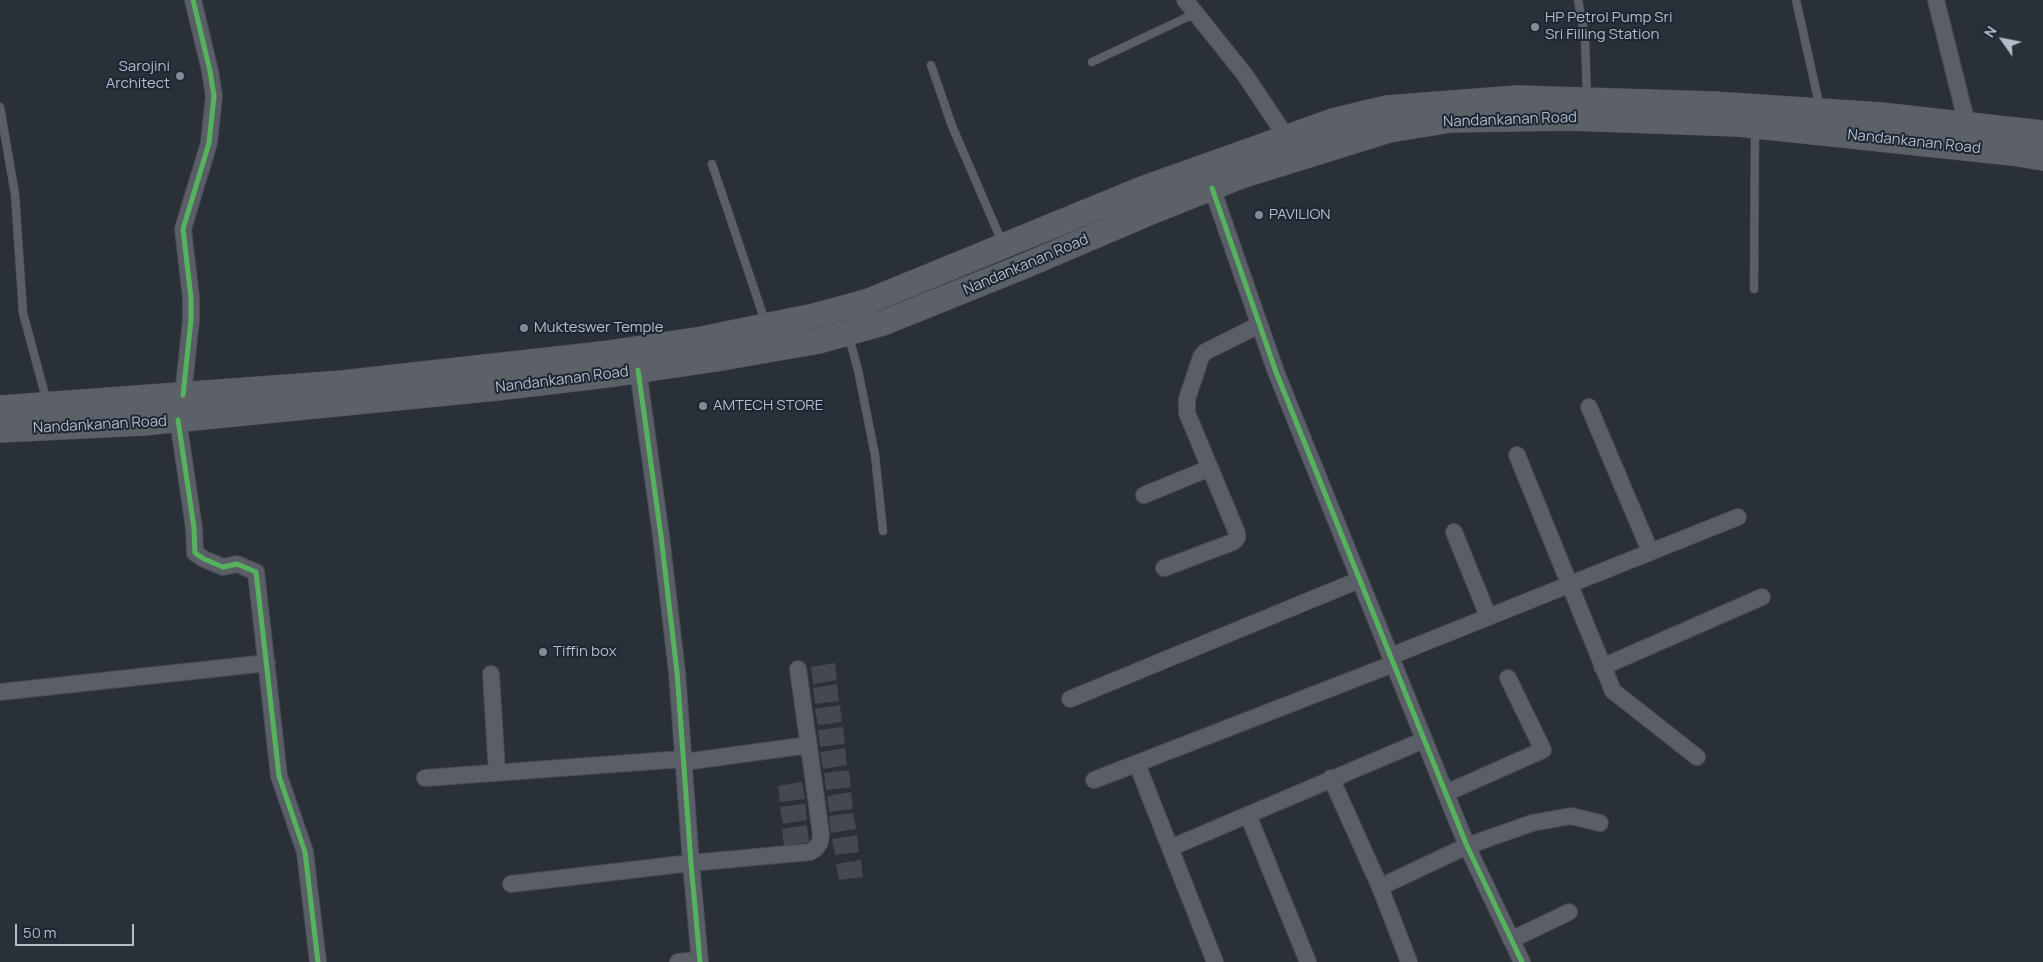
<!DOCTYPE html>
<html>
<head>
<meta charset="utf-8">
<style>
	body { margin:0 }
	#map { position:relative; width:2043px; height:962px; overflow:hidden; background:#2a3038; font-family:Manrope,sans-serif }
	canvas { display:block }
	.north { position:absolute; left:1978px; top:15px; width:50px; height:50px; -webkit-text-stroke:4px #1d2633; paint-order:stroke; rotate:303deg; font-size:14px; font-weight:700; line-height:20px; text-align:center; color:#b4bcc9 }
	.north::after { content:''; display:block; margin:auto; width:18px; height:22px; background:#b4bcc9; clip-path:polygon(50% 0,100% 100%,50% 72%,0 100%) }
	.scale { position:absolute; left:15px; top:924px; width:119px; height:22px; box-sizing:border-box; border:2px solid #b4bcc9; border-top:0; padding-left:6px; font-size:15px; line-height:18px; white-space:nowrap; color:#b4bcc9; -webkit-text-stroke:4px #1d2633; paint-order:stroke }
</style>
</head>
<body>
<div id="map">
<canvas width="2043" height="962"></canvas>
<div class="north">N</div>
<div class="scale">50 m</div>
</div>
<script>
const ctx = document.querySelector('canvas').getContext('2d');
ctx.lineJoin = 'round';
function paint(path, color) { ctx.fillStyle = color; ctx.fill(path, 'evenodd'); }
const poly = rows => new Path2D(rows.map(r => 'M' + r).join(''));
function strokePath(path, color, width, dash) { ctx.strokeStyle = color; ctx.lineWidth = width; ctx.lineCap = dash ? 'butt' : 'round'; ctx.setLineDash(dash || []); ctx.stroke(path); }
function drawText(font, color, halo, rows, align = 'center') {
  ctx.font = font + ' Manrope,sans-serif'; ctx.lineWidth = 4; ctx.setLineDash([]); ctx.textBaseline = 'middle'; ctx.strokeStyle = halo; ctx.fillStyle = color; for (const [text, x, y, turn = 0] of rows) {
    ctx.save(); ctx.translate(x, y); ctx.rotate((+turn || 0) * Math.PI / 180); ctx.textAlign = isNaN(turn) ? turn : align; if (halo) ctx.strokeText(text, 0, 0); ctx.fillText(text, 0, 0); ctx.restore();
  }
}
const building = poly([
	[835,663,837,680,813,684,811,667],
	[837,684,839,701,815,704,813,688],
	[840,705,842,722,818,725,815,709],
	[843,727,845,744,820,747,818,730],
	[845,748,847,765,823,769,820,752],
	[849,770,851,787,826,790,824,773],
	[802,782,805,799,780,802,778,786],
	[851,792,853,809,829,812,827,796],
	[805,804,807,820,783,824,780,807],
	[853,813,856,829,831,833,829,816],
	[807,825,809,842,784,846,782,829],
	[857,835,859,852,835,855,832,839],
	[861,860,863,877,839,880,836,864]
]);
const service = poly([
	[1578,0,1585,37,1587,98],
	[1796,0,1820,108],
	[1092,62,1196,13],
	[931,65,952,126,1002,242],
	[0,107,15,194,23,313,47,402],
	[712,164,766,324],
	[1754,289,1755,128],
	[849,337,858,370,875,455,883,531]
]);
const minor = poly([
	[1185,0,1245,75,1287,138],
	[1936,0,1967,124],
	[1212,188,1276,372,1467,846,1522,962],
	[638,370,661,536,677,672,691,863,700,962],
	[183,395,191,320,191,298,183,229,209,143,214,96,210,71,193,0],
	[1589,407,1650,551],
	[178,420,194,528,195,553,204,559,223,567,237,564,256,572,279,776,305,852,318,962],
	[1517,455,1613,691,1697,757],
	[1144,495,1210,468],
	[1454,532,1488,616],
	[1164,568,1233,542,1237,538,1237,533,1187,413,1187,399,1201,357,1205,352,1259,325],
	[1391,656,1738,517],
	[1602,667,1762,597],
	[491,674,497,773],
	[0,692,267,663],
	[1070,699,1359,580],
	[684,762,809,745],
	[1137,764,1215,962],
	[425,778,683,759],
	[1331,778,1380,887,1409,962],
	[1094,780,1393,664],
	[1446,793,1543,750,1508,678],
	[1248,815,1308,962],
	[1170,848,1424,740],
	[511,884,691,863,810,852,816,848,820,842,821,834,798,669],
	[1380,887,1467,846,1532,823,1571,816,1600,823],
	[1511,940,1569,912],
	[678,962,700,960]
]);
const primary = poly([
	[0,408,342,383,602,354,702,339,814,316,869,301,1142,189,1333,121,1387,108,1517,98,1713,104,1881,115,2043,133],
	[0,430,143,423,497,388,615,374,716,359,819,341,883,323,1027,265,1146,214,1244,175,1389,130,1451,120,1570,118,1738,124,2012,153,2043,158]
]);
const cycleway = poly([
	[1212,188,1276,372,1467,846,1522,962],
	[638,370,661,536,677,672,691,863,700,962],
	[183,395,191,320,191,298,183,229,209,143,214,96,210,71,193,0],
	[178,420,194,528,195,553,204,559,223,567,237,564,256,572,279,776,305,852,318,962]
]);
const markers = [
	[1535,27,5,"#848b96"],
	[180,76,5,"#848b96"],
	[1259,215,5,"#848b96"],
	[524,328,5,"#848b96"],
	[703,406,5,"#848b96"],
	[543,652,5,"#848b96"]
];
const poiNames = [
	["HP Petrol Pump Sri",1545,18],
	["Sri Filling Station",1545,35],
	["Sarojini",170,67,"right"],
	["Architect",170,84,"right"],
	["PAVILION",1269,215],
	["Mukteswer Temple",534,328],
	["AMTECH STORE",713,406],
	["Tiffin box",553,652]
];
const streetNames = [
	["Nandankanan Road",1510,120,-2],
	["Nandankanan Road",1914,142,6],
	["Nandankanan Road",1026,265,-23],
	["Nandankanan Road",562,380,-7],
	["Nandankanan Road",100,425,-3]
];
paint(building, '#444950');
strokePath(service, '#484c53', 9);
strokePath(minor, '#484c53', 18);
strokePath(primary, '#484c55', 26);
strokePath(service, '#5a5e66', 8);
strokePath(minor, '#5a5e66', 16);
strokePath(primary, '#5c6168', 25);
strokePath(cycleway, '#56b35d', 5);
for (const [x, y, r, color] of markers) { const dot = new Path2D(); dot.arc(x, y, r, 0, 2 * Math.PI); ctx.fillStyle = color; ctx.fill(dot); strokePath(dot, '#1d2633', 2); }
drawText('15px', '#b4bcc9', '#1d2633', poiNames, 'left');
drawText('15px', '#b4bcc9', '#1d2633', streetNames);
</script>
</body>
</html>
